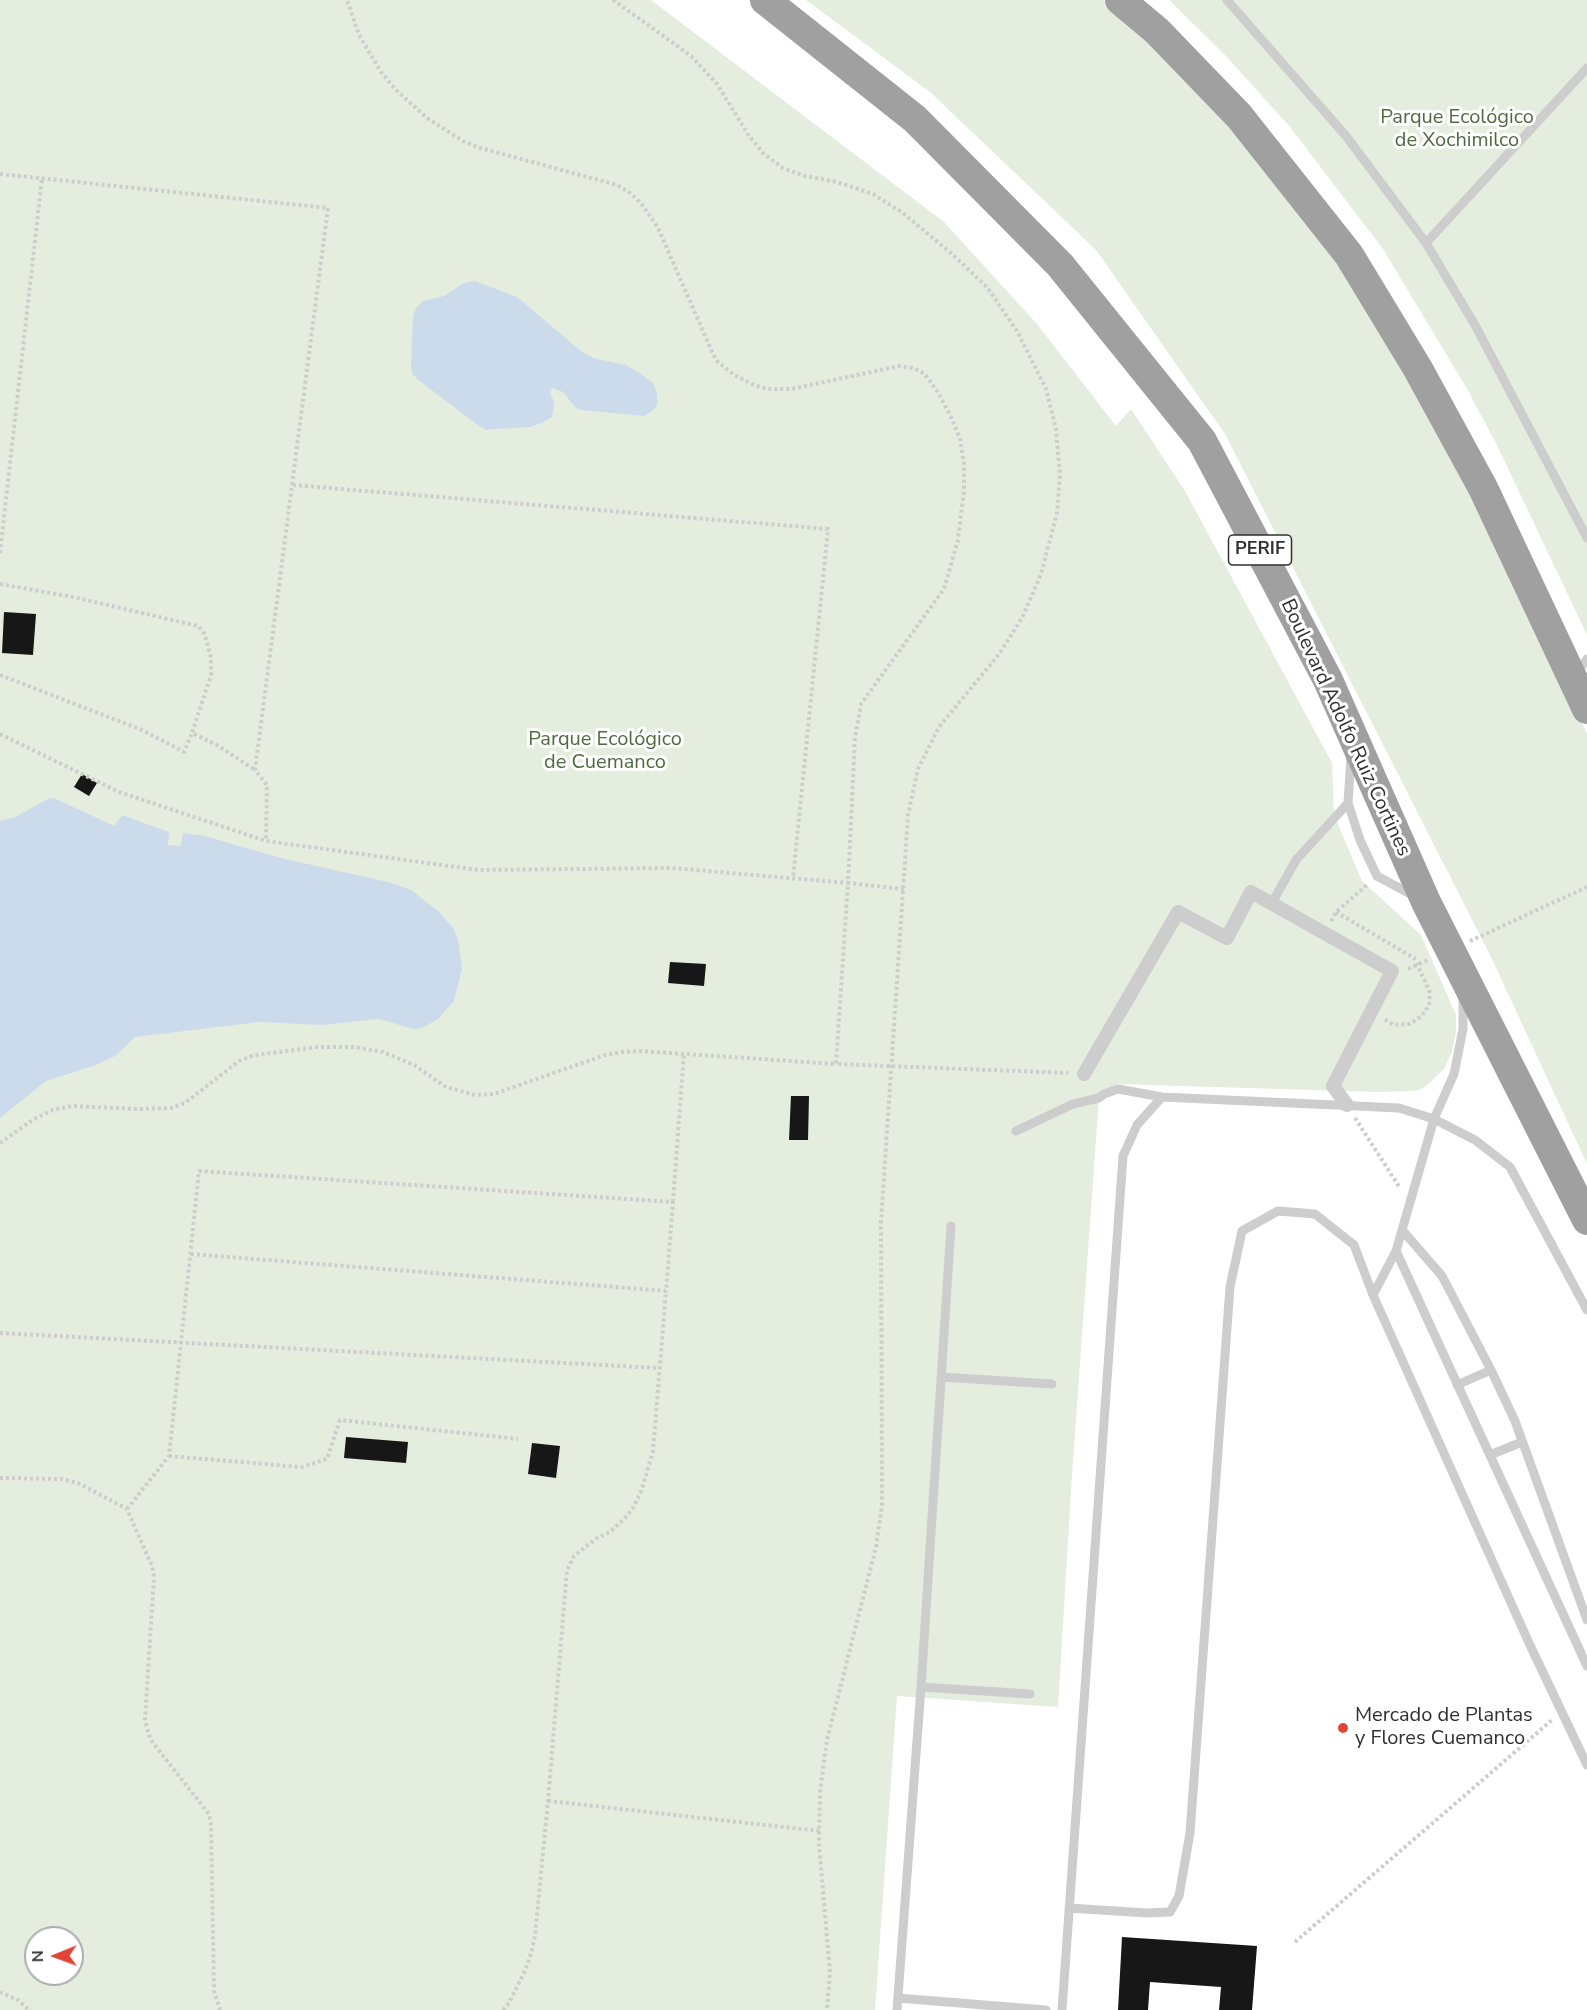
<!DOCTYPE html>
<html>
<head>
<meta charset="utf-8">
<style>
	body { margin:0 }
	#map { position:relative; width:1587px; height:2010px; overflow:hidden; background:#fff; font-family:"Nunito Sans",sans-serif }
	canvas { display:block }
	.north { position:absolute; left:24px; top:1926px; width:60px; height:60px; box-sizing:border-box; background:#fff; border:2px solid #acacac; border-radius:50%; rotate:269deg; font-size:16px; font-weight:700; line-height:24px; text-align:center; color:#303030 }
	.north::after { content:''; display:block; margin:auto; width:21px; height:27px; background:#e24438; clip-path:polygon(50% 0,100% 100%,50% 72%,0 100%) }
</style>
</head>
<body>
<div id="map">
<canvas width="1587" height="2010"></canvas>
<div class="north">N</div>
</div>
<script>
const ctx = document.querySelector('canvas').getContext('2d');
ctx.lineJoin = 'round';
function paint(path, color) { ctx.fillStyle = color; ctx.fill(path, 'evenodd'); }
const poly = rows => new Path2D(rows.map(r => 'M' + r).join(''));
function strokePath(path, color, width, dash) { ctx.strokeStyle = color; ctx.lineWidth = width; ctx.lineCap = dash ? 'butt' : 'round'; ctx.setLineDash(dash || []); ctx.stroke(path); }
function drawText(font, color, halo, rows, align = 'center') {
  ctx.font = font + ' "Nunito Sans",sans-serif'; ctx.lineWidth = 6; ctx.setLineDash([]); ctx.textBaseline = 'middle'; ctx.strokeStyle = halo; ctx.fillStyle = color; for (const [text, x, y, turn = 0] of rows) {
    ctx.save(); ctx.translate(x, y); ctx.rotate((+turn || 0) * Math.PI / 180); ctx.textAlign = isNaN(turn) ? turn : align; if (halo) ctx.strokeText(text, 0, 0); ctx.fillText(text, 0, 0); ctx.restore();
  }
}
const green = poly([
	[0,0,651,0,944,222,1037,324,1116,426,1131,409,1185,491,1332,763,1334,815,1362,881,1421,935,1456,1015,1456,1032,1452,1052,1444,1069,1424,1088,1414,1091,1379,1092,1117,1084,1099,1098,1072,1475,1058,1707,897,1696,875,2010,0,2010],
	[36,1938,72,1938,72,1974,36,1974],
	[806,0,1103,0,1163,47,1349,267,1476,502,1587,733,1587,1164,1491,957,1225,434,1096,250,930,92],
	[1169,0,1587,0,1587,635,1495,441,1466,387,1383,249,1290,127,1225,55]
]);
const water = poly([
	[475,281,517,297,582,352,596,359,626,365,639,373,652,382,657,392,657,405,652,411,644,416,581,410,575,407,563,392,552,388,550,392,554,402,552,417,542,423,530,427,496,429,487,430,479,426,417,379,412,373,411,366,413,315,417,307,423,301,444,296,464,283],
	[54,798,114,826,122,815,169,832,168,845,181,846,183,833,205,836,281,858,388,882,411,890,439,912,453,928,458,939,462,968,454,1001,438,1019,422,1028,413,1029,379,1019,323,1025,259,1022,135,1037,115,1056,96,1065,46,1081,0,1118,0,821,15,817,48,799]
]);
const building = poly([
	[4,612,36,614,33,655,2,653],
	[82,774,97,783,89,796,74,787],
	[670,962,706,964,704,986,668,983],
	[791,1096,809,1096,808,1140,789,1140],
	[346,1437,408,1442,406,1463,344,1458],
	[532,1443,560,1446,556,1478,528,1474],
	[1122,1937,1257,1946,1252,2010,1219,2010,1221,1987,1150,1982,1148,2010,1118,2010]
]);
const path = poly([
	[613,0,691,56,717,84,749,136,764,154,783,168,805,176,837,182,873,194,903,213,952,254,987,287,1017,331,1046,389,1056,429,1060,475,1057,513,1041,574,1022,618,1000,653,939,727,918,769,908,815,881,1222,882,1505,876,1547,827,1740,820,1791,819,1845,830,1972,827,2010],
	[0,174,328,208,255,770,267,785,266,841],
	[293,485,828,529,793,878],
	[0,553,42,178],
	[0,584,73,597,198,626,204,633,207,642,211,658,211,675,192,733,217,745,255,770],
	[0,675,142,730,184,752,192,733],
	[0,734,119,792,266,841,478,870,672,868,848,883,855,738,861,704,944,589,958,540,964,490,964,464,960,439,951,417,939,394,925,374,913,368,899,366,792,389,767,389,754,385,734,375,718,362,713,354,658,228,641,203,630,193,617,185,477,147,463,141,427,118,395,89,381,72,359,35,347,0],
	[904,889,848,883,836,1064,1068,1073],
	[1336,912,1414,958,1425,981,1430,993,1429,1005,1422,1016,1409,1024,1394,1025,1384,1019],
	[1331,921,1336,912,1368,884],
	[1470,941,1587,887],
	[1408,969,1428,960],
	[1355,1118,1400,1188],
	[0,1143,34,1119,53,1110,72,1106,139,1109,171,1108,185,1103,239,1061,255,1055,318,1047,355,1047,383,1052,414,1065,446,1087,475,1095,494,1094,605,1055,622,1052,640,1051,836,1064],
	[673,1202,684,1053],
	[0,1333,659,1368],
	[169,1456,302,1467,327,1459,340,1420,518,1439],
	[0,1478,62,1479,78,1483,127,1509,152,1566,154,1576,145,1720,149,1735,153,1743,209,1814,211,1825,214,1991,220,2010],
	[127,1509,169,1456,199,1171,673,1202,666,1291,190,1254],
	[548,1801,820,1831],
	[1295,1942,1552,1720],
	[0,1992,18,2000,29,2010],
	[503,2010,509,2003,524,1973,531,1954,535,1936,548,1801,567,1570,574,1556,597,1538,610,1532,624,1519,633,1508,641,1492,653,1451,666,1291]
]);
const service = poly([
	[1227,0,1346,136,1426,243,1475,325,1587,538],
	[1426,243,1587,68],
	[1576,674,1587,659],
	[1351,756,1348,803,1360,840,1377,876,1416,897],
	[1272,903,1296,860,1348,803],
	[1016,1131,1073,1104,1099,1098,1104,1094,1118,1089,1162,1097,1399,1108,1434,1119,1475,1140,1510,1167,1587,1310],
	[1403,1231,1442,1276,1491,1370,1515,1421,1587,1620],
	[1396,1251,1587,1666],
	[1373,1295,1396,1251,1434,1119,1454,1074,1463,1029,1463,999],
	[941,1377,1052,1384],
	[1457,1385,1491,1370],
	[1490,1455,1522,1442],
	[921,1687,1030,1694],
	[1069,1908,1147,1913,1170,1912,1179,1896,1190,1833,1230,1287,1242,1231,1278,1211,1315,1214,1354,1245,1373,1295,1529,1643,1587,1765],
	[898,1998,1046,2010],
	[897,2010,921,1687,951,1226],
	[1062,2010,1123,1156,1137,1125,1162,1097]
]);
const pedestrian = poly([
	[1084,1074,1178,912,1227,938,1251,892,1392,971,1333,1086,1347,1105]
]);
const trunk = poly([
	[765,0,915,119,1060,265,1202,441,1328,680,1426,902,1587,1220],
	[1120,0,1157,31,1239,116,1349,255,1418,369,1483,488,1587,709]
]);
const markers = [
	[1343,1728,6,"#e24438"]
];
const shields = [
	[1260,550,63]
];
const shieldNames = [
	["PERIF",1260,550]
];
const parkNames = [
	["Parque Ecológico",1457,118],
	["de Xochimilco",1457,141],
	["Parque Ecológico",605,740],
	["de Cuemanco",605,763]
];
const streetNames = [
	["Boulevard Adolfo Ruiz Cortines",1345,728,65]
];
const poiNames = [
	["Mercado de Plantas",1355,1716],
	["y Flores Cuemanco",1355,1739]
];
paint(green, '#e5eddf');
paint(water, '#ccdbec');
paint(building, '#171717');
strokePath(path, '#cdcdcd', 4, [3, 3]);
strokePath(service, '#cdcdcd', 9);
strokePath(pedestrian, '#cdcdcd', 14);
strokePath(trunk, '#a0a0a0', 30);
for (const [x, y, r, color] of markers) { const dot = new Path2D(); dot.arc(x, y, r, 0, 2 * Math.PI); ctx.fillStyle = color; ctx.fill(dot); strokePath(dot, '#fff', 2); }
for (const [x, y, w] of shields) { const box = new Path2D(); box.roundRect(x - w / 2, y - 15, w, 30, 4.5); ctx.fillStyle = '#fff'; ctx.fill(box); strokePath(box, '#303030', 1.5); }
drawText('bold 18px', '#303030', null, shieldNames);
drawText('20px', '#4d6c3e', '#fff', parkNames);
drawText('20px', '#303030', '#fff', streetNames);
drawText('20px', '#303030', '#fff', poiNames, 'left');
</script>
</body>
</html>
